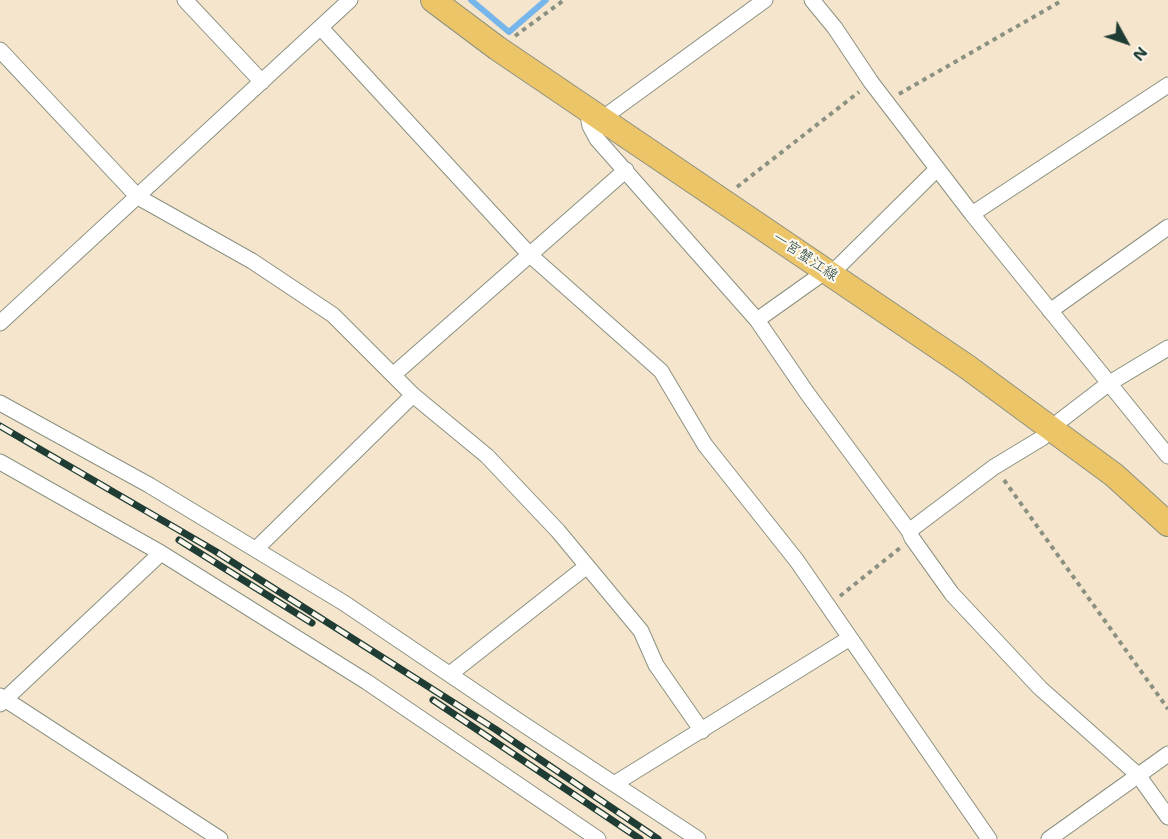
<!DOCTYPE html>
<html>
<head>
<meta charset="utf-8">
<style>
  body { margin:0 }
  #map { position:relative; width:1168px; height:839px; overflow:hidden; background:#f6e5cd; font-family:"Shantell Sans",sans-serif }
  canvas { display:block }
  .north { position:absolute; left:1096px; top:12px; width:60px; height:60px; -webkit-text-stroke:4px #fbf7ec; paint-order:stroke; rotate:130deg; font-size:16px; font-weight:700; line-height:24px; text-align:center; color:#1f3d34 }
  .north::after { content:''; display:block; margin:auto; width:21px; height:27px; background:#1f3d34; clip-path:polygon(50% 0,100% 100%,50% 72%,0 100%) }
</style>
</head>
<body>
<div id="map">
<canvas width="1168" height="839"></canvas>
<div class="north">N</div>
</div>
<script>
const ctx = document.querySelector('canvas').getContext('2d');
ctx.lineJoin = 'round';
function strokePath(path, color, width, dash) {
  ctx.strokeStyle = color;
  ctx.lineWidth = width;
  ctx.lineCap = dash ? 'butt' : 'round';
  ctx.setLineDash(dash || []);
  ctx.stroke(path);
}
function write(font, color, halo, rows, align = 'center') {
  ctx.font = font + ' "Shantell Sans","Klee One",sans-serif';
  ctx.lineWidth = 4.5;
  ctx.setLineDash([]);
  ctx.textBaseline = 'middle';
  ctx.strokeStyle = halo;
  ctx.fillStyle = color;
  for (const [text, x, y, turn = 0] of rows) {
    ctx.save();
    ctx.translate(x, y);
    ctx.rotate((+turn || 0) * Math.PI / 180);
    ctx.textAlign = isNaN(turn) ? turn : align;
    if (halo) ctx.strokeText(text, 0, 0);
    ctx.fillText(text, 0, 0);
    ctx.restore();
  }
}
strokePath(new Path2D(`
  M 471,0 L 509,32 L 546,0`), '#77b6eb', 6);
const street = new Path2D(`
  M 185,0 L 262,82
  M 812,0 L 835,28 L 871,82 L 972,214 L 1168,456
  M 321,28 L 530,255 L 661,371 L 705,445 L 797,561 L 989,839
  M 0,50 L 138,197 L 252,261 L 333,315 L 413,395 L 487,456 L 558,531 L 641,631 L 656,665 L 702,731
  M 587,110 L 590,126 L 597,139 L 757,320 L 807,393 L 909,531 L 912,538 L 952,594 L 1040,688 L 1138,775 L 1168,817
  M 606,122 L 611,112 L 765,0
  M 972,214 L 1168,85
  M 1050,311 L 1168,227
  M 757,320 L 826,271 L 838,267 L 937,169
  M 0,323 L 350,0
  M 393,375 L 626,170
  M 0,403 L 149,485 L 344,603 L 520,722 L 698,839
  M 0,462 L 161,553 L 367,682 L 598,839
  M 909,531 L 994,467 L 1042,438 L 1061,420 L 1108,384 L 1168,348
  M 256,549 L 413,395
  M 450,674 L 587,566
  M 0,696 L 220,839
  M 0,704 L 161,553
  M 614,784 L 850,638
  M 1049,839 L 1168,754`);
const primary = new Path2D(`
  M 433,0 L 497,48 L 966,366 L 1114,475 L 1168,524`);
strokePath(street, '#8a9180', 17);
strokePath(primary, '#8a9180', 26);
strokePath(new Path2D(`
  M 515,36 L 564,0
  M 899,94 L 1063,0
  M 737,187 L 859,92
  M 1004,480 L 1168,709
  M 840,596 L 900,548`), '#8a9180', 4, [4.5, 4.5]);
strokePath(street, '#fff', 15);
strokePath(primary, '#edc569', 24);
const rail = new Path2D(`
  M 0,426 L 215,551 L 495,729 L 658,839
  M 179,540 L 312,623
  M 433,700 L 640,839`);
strokePath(rail, '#1f3d34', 7);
strokePath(rail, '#fbf7ec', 4.5, [14]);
write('15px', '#1f3d34', '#fbf7ec', [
  ["一宮蟹江線",805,257,34]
]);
</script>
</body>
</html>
